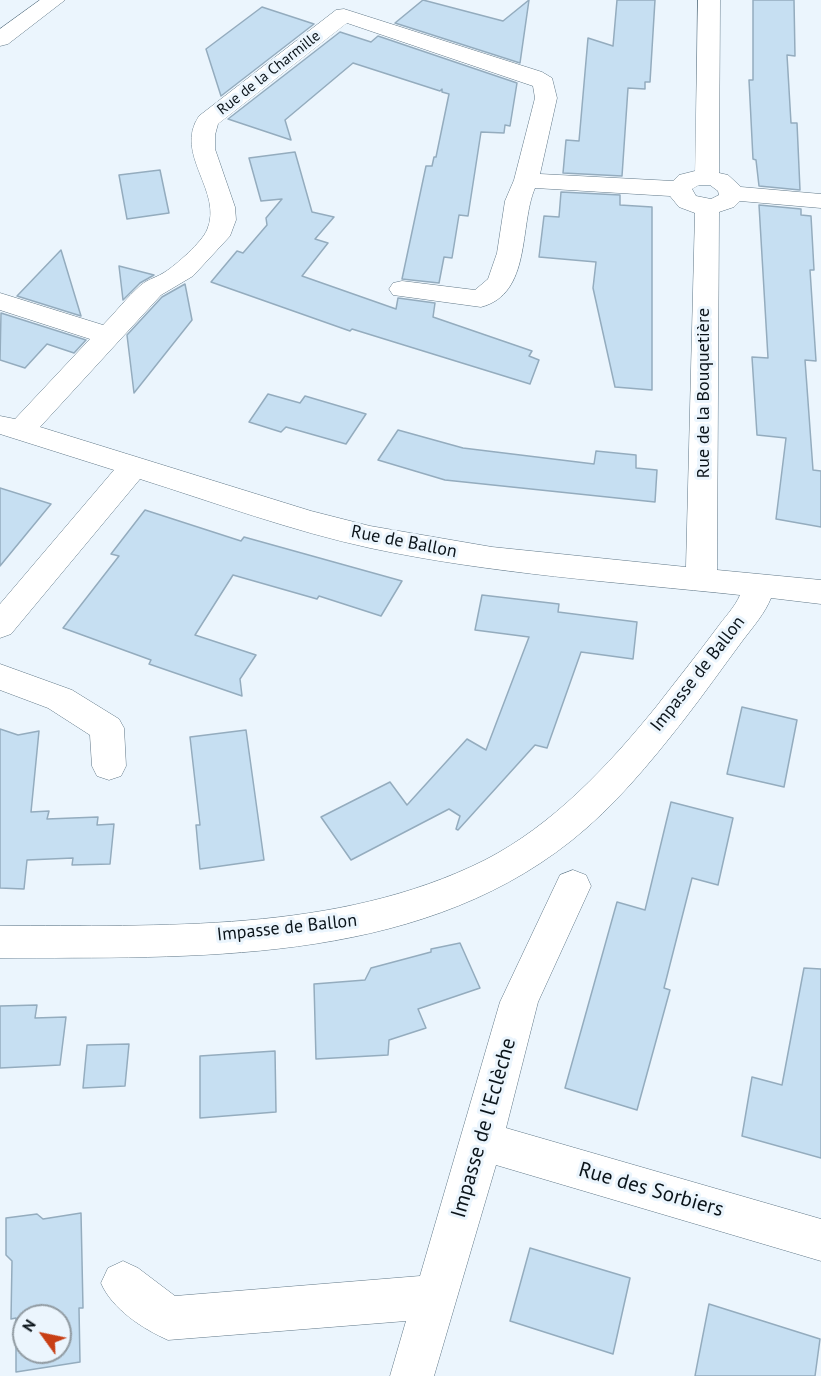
<!DOCTYPE html>
<html>
<head>
<meta charset="utf-8">
<style>
  body { margin:0 }
  #map { position:relative; width:821px; height:1376px; overflow:hidden; background:#ebf5fd; font-family:"PT Sans",sans-serif }
  canvas { display:block }
  .north { position:absolute; left:12px; top:1304px; width:60px; height:60px; box-sizing:border-box; background:#ebf5fd; border:2px solid #919ba2; border-radius:50%; rotate:303deg; font-size:16px; font-weight:700; line-height:24px; text-align:center; color:#0b141a }
  .north::after { content:''; display:block; margin:auto; width:21px; height:27px; background:#c83f15; clip-path:polygon(50% 0,100% 100%,50% 72%,0 100%) }
</style>
</head>
<body>
<div id="map">
<canvas width="821" height="1376"></canvas>
<div class="north">N</div>
</div>
<script>
const ctx = document.querySelector('canvas').getContext('2d');
ctx.lineJoin = 'round';
function fillPath(path, color) {
  ctx.fillStyle = color;
  ctx.fill(path, 'evenodd');
}
function strokePath(path, color, width, dash) {
  ctx.strokeStyle = color;
  ctx.lineWidth = width;
  ctx.lineCap = dash ? 'butt' : 'round';
  ctx.setLineDash(dash || []);
  ctx.stroke(path);
}
function write(font, color, halo, rows, align = 'center') {
  ctx.font = font + ' "PT Sans",sans-serif';
  ctx.lineWidth = 6;
  ctx.setLineDash([]);
  ctx.textBaseline = 'middle';
  ctx.strokeStyle = halo;
  ctx.fillStyle = color;
  for (const [text, x, y, turn = 0] of rows) {
    ctx.save();
    ctx.translate(x, y);
    ctx.rotate((+turn || 0) * Math.PI / 180);
    ctx.textAlign = isNaN(turn) ? turn : align;
    if (halo) ctx.strokeText(text, 0, 0);
    ctx.fillText(text, 0, 0);
    ctx.restore();
  }
}
const building = new Path2D(`
  M 423,0 L 503,21 L 529,0 L 520,63 L 395,23 Z
  M 617,0 L 655,0 L 650,82 L 645,82 L 645,89 L 628,88 L 622,176 L 563,173 L 566,140 L 579,141 L 588,38 L 613,46 Z
  M 753,0 L 794,0 L 795,56 L 787,55 L 791,123 L 797,123 L 800,190 L 759,186 L 756,160 L 753,159 L 749,80 L 753,80 Z
  M 262,7 L 314,24 L 221,96 L 206,49 Z
  M 340,32 L 371,42 L 378,36 L 517,83 L 510,126 L 505,125 L 504,133 L 481,132 L 468,216 L 459,215 L 452,258 L 444,257 L 439,283 L 402,279 L 426,166 L 432,166 L 434,157 L 436,157 L 449,94 L 442,92 L 442,89 L 440,91 L 353,63 L 285,120 L 291,140 L 228,119 Z
  M 295,152 L 312,212 L 334,217 L 315,239 L 328,243 L 302,276 L 396,309 L 398,298 L 435,303 L 433,317 L 532,351 L 529,356 L 539,360 L 530,384 L 352,329 L 350,331 L 211,282 L 237,251 L 243,253 L 267,225 L 266,218 L 282,199 L 261,201 L 249,158 Z
  M 160,170 L 169,213 L 127,219 L 119,175 Z
  M 561,192 L 620,195 L 620,205 L 652,207 L 652,390 L 615,387 L 593,288 L 596,262 L 539,257 L 544,216 L 559,217 Z
  M 759,205 L 801,209 L 801,215 L 811,216 L 814,270 L 810,270 L 816,361 L 805,360 L 813,470 L 821,471 L 821,527 L 776,519 L 786,438 L 757,435 L 752,357 L 768,358 Z
  M 61,250 L 81,316 L 17,296 Z
  M 119,266 L 154,275 L 140,283 L 123,300 Z
  M 185,284 L 192,320 L 134,393 L 127,335 L 162,297 Z
  M 1,313 L 86,340 L 74,353 L 47,344 L 25,368 L 0,360 Z
  M 268,394 L 300,403 L 305,396 L 366,414 L 346,444 L 286,427 L 281,432 L 249,422 Z
  M 398,430 L 463,448 L 594,464 L 596,451 L 636,455 L 636,468 L 657,470 L 655,502 L 445,480 L 378,460 Z
  M 0,488 L 51,504 L 0,566 Z
  M 145,510 L 241,541 L 244,537 L 402,581 L 381,616 L 319,596 L 317,599 L 233,575 L 195,635 L 256,655 L 240,679 L 242,696 L 149,664 L 151,660 L 63,628 L 119,556 L 111,554 Z
  M 482,595 L 559,604 L 558,612 L 637,622 L 633,659 L 581,652 L 547,748 L 535,745 L 458,830 L 456,829 L 460,816 L 449,809 L 351,860 L 321,817 L 390,782 L 407,805 L 467,739 L 486,750 L 529,637 L 475,630 Z
  M 742,707 L 797,720 L 784,787 L 727,774 Z
  M 0,729 L 18,735 L 39,731 L 31,812 L 49,811 L 47,819 L 98,817 L 97,825 L 114,824 L 110,864 L 72,865 L 73,858 L 27,860 L 24,889 L 0,888 Z
  M 246,730 L 264,860 L 200,869 L 196,825 L 200,825 L 190,737 Z
  M 671,802 L 733,818 L 718,885 L 692,878 L 664,988 L 670,990 L 637,1110 L 565,1088 L 617,902 L 645,910 Z
  M 460,943 L 480,988 L 418,1009 L 426,1028 L 389,1040 L 388,1055 L 316,1059 L 314,984 L 365,980 L 371,968 L 431,952 L 431,949 Z
  M 804,968 L 821,969 L 821,1158 L 742,1136 L 752,1077 L 782,1085 Z
  M 37,1005 L 35,1018 L 66,1017 L 60,1065 L 0,1068 L 0,1006 Z
  M 129,1044 L 125,1086 L 83,1088 L 87,1045 Z
  M 275,1051 L 276,1112 L 200,1118 L 200,1056 Z
  M 81,1213 L 83,1308 L 79,1308 L 80,1362 L 16,1372 L 16,1318 L 11,1319 L 12,1261 L 6,1255 L 6,1218 L 37,1214 L 43,1219 ZM 24,1316 L 60,1316 L 60,1352 L 24,1352 Z
  M 530,1248 L 630,1278 L 613,1354 L 510,1321 Z
  M 709,1304 L 820,1339 L 815,1376 L 695,1376 Z`);
fillPath(building, '#c6dff2');
strokePath(building, '#94acbe', 1.5);
const minor = new Path2D(`
  M 40,0 L 65,0 L 8,44 L 0,46 L 0,29 Z
  M 698,0 L 720,0 L 719,173 L 728,175 L 741,187 L 821,194 L 821,208 L 740,201 L 734,207 L 719,212 L 717,570 L 821,580 L 821,604 L 771,598 C 765,613 753,627 743,640 C 723,667 704,694 683,721 C 650,763 614,807 571,841 C 412,967 191,957 0,958 L 0,926 C 160,925 337,934 485,860 C 553,825 608,766 656,707 C 676,681 697,655 717,628 C 724,618 735,607 740,595 C 617,582 492,574 370,548 C 292,531 216,503 140,479 L 11,634 L 0,638 L 0,604 L 114,470 L 0,434 L 0,416 L 15,419 L 90,339 L 0,310 L 0,293 L 103,325 C 116,312 127,297 141,285 C 148,279 158,277 165,272 C 176,265 202,242 207,230 C 224,192 173,154 199,116 L 336,10 L 344,9 L 542,72 L 552,78 L 557,98 L 540,174 L 673,181 L 679,175 L 695,171 ZM 347,23 L 533,86 L 535,98 L 514,180 L 505,201 L 497,253 L 488,279 L 475,290 L 402,281 L 393,283 L 389,289 L 393,295 L 481,307 C 532,294 519,225 535,188 L 670,196 L 679,207 L 695,213 L 686,567 L 492,547 L 370,526 L 311,511 L 40,427 L 161,295 L 193,276 L 230,236 L 236,220 L 235,207 L 215,149 L 215,135 L 218,124 ZM 699,185 L 710,185 L 718,191 L 719,195 L 711,199 L 696,196 L 692,189 Z
  M 0,664 L 72,690 L 119,719 L 124,728 L 126,766 L 121,776 L 109,780 L 97,776 L 92,766 L 90,735 L 48,708 L 0,690 Z
  M 573,870 L 586,875 L 591,886 L 538,1002 L 506,1128 L 821,1219 L 821,1261 L 496,1165 L 434,1376 L 390,1376 L 406,1321 L 168,1340 C 143,1329 112,1309 101,1283 L 108,1268 L 123,1261 L 138,1268 L 175,1296 L 420,1276 L 500,1002 L 560,875 Z`);
strokePath(minor, '#617888', 1);
fillPath(minor, '#fff');
write('15px', '#0b141a', '#ebf5fd', [
  ["Rue de la Charmille",269,73,-38]
]);
write('18px', '#0b141a', '#ebf5fd', [
  ["Rue de la Bouquetière",704,393,-90],
  ["Rue de Ballon",404,542,11],
  ["Impasse de Ballon",698,674,-52],
  ["Impasse de Ballon",287,928,-6]
]);
write('21px', '#0b141a', '#ebf5fd', [
  ["Impasse de l'Eclèche",484,1128,-74],
  ["Rue des Sorbiers",651,1190,16]
]);
</script>
</body>
</html>
